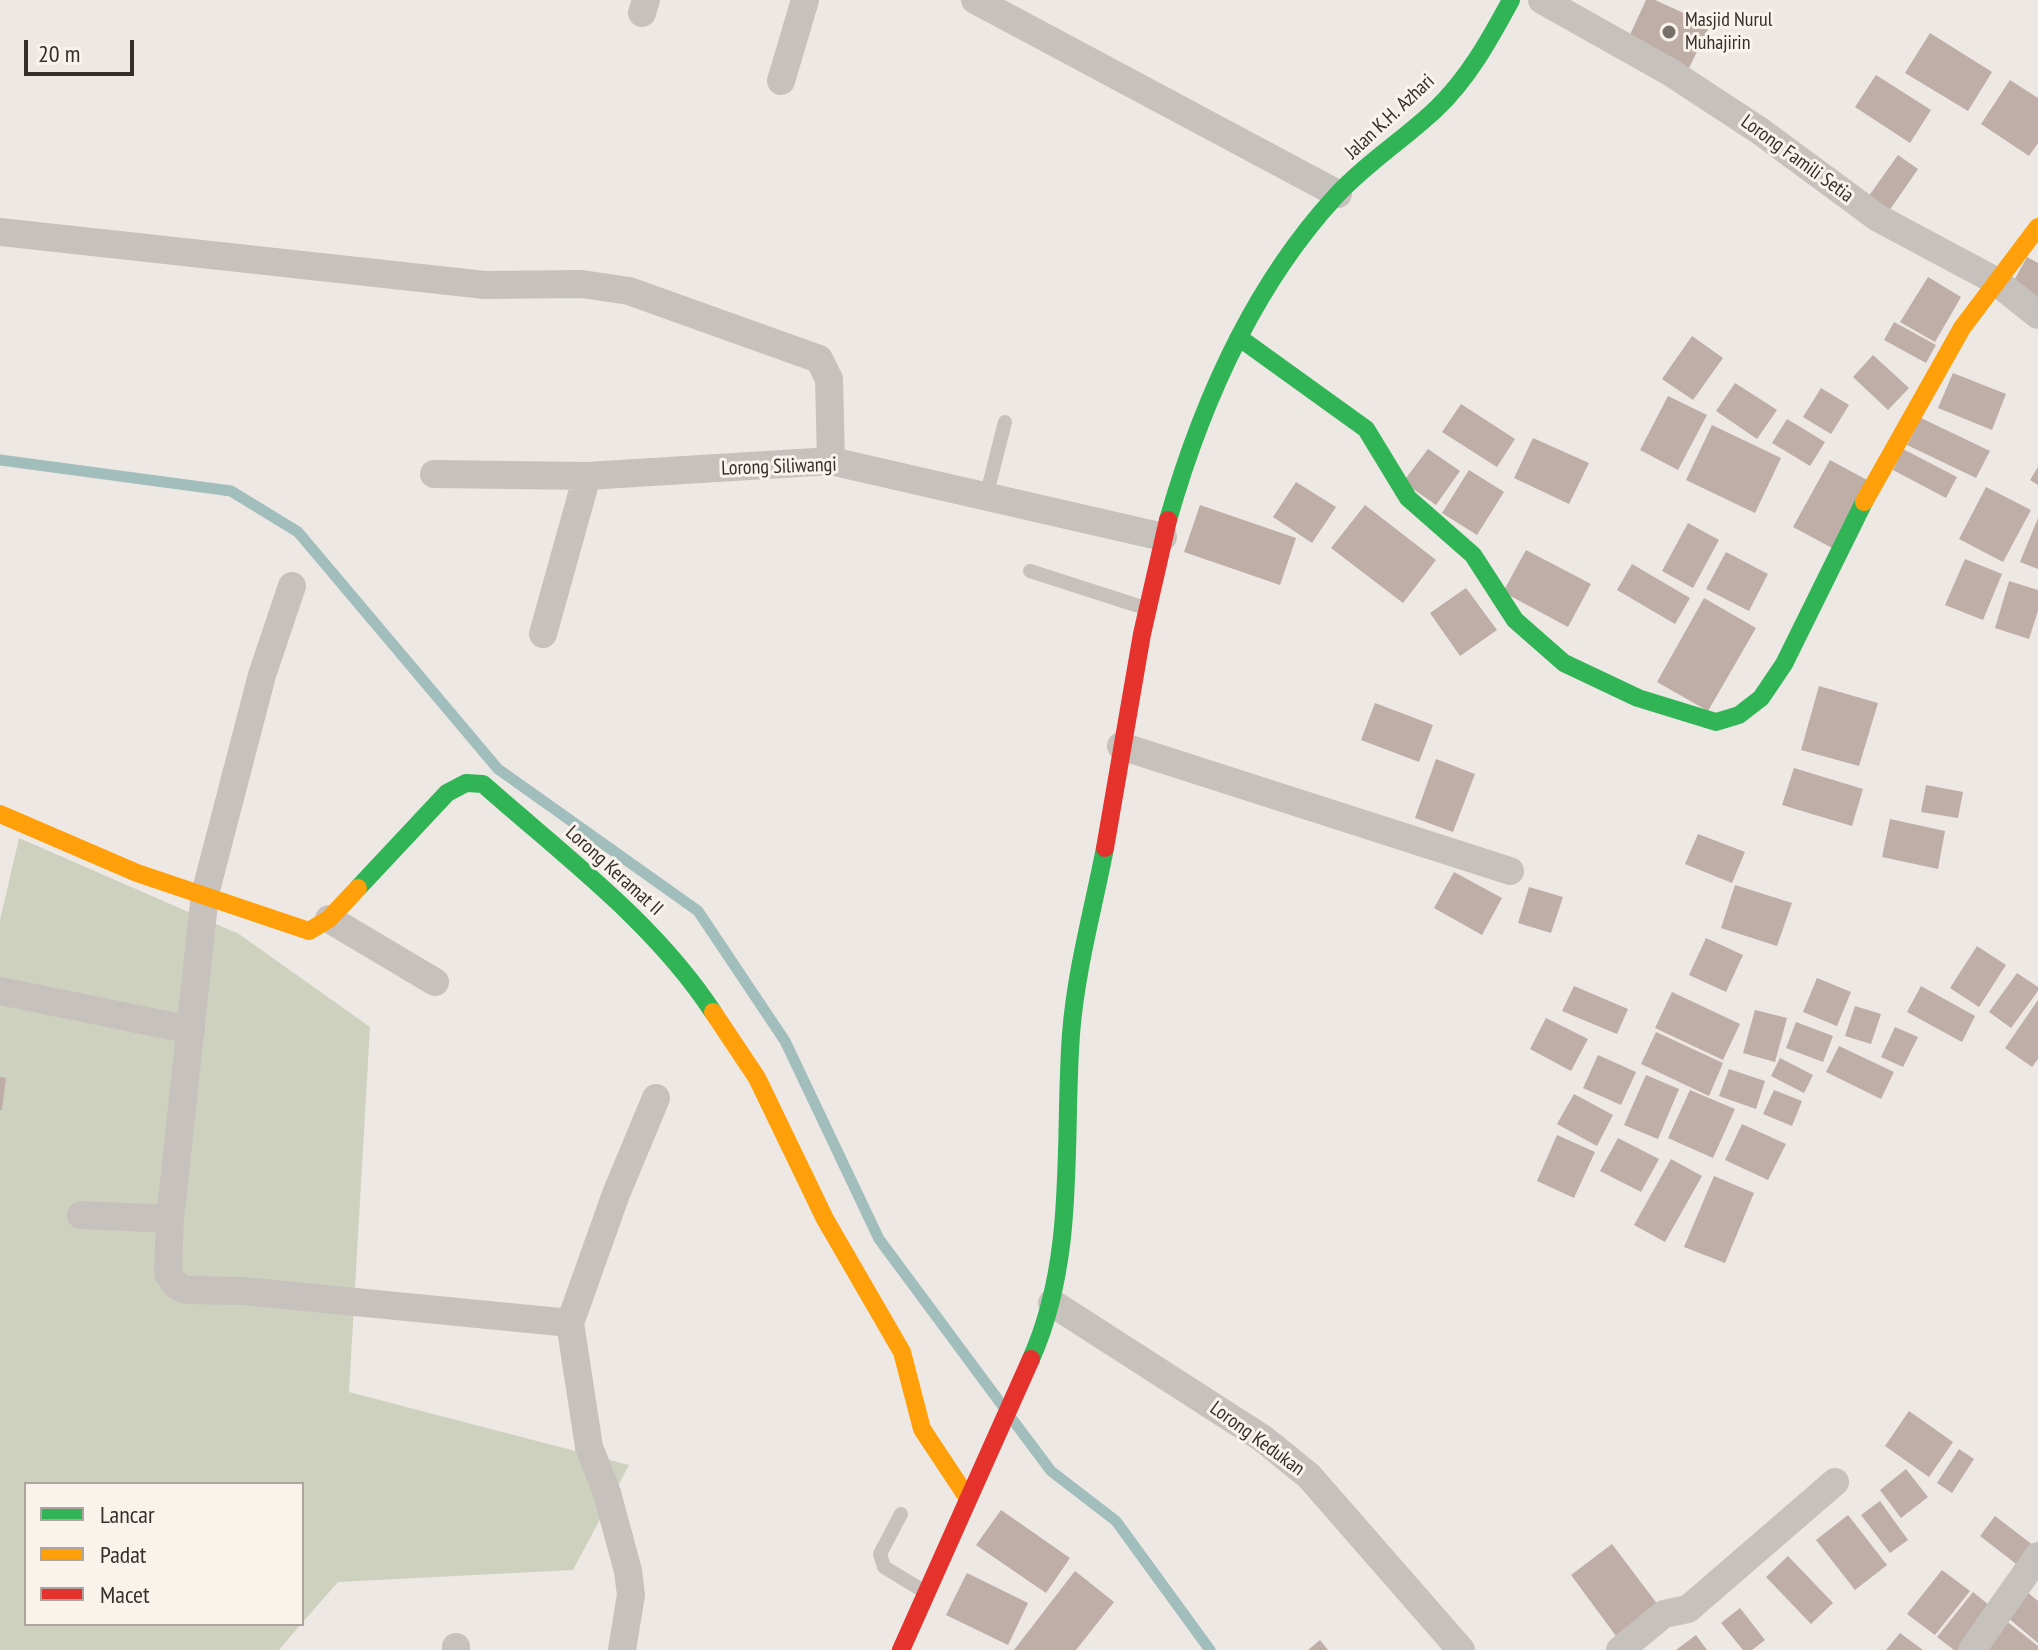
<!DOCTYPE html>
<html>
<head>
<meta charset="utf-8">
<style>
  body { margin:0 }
  #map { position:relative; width:2038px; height:1650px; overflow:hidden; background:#ede8e4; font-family:"PT Sans Narrow",sans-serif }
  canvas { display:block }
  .legend { position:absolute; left:24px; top:1482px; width:280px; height:144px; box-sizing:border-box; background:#f9f3ec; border:2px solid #aba49f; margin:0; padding:10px 14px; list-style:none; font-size:24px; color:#372e2b }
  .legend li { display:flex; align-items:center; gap:16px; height:40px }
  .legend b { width:40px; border:2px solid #aba49f }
  .scale { position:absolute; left:24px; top:40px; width:110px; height:36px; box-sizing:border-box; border:4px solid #372e2b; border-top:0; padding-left:10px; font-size:24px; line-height:28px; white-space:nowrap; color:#372e2b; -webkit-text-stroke:6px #f9f3ec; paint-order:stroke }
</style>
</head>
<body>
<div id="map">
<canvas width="2038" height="1650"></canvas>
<ul class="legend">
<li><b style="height:10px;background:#30b455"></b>Lancar</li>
<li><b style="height:10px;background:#ff9f0a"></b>Padat</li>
<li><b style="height:10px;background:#e5322d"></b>Macet</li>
</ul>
<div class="scale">20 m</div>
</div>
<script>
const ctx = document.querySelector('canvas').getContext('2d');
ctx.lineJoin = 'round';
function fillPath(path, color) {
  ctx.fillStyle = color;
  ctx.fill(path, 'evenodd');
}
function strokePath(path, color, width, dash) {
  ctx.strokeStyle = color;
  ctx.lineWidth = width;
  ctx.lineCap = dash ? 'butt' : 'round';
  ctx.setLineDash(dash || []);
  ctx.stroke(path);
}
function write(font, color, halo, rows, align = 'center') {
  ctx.font = font + ' "PT Sans Narrow",sans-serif';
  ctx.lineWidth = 6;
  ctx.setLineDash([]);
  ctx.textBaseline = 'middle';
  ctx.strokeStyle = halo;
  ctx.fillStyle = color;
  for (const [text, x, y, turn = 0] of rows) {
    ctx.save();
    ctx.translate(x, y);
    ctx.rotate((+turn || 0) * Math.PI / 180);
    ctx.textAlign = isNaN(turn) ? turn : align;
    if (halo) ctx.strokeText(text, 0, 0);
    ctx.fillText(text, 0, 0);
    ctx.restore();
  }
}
fillPath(new Path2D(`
  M 19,838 L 239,934 L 370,1027 L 349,1392 L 629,1465 L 573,1570 L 338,1582 L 302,1623 L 302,1484 L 26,1484 L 26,1624 L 301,1624 L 279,1650 L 0,1650 L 0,920 Z`), '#cfd1bf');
strokePath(new Path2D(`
  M 0,460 L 231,491 L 298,532 L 498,769 L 698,911 L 785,1041 L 879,1239 L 1002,1405
  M 1012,1419 L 1051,1471 L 1116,1521 L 1210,1650`), '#a2bebc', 11);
fillPath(new Path2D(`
  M 1646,0 L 1655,0 L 1710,25 L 1689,68 L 1628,39 Z
  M 1930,33 L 1992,72 L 1968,111 L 1905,73 Z
  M 1876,75 L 1931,110 L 1910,143 L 1855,107 Z
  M 2010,80 L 2038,98 L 2038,143 L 2029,156 L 1981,124 Z
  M 1898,155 L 1918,169 L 1887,214 L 1866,200 Z
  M 2027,257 L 2038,263 L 2038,299 L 2012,284 Z
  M 1928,277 L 1961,297 L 1935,342 L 1900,322 Z
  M 1894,322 L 1936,345 L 1926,363 L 1884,340 Z
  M 1692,336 L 1723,358 L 1693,400 L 1662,379 Z
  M 1873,355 L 1909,388 L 1888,410 L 1853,377 Z
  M 1953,373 L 2006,394 L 1992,430 L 1938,408 Z
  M 1735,383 L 1777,410 L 1757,439 L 1716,411 Z
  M 1821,388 L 1849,405 L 1831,434 L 1803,417 Z
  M 1668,396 L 1707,415 L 1678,470 L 1640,450 Z
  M 1461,404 L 1515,439 L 1497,467 L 1442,432 Z
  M 1921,418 L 1990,451 L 1976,478 L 1907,445 Z
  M 1787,419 L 1825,442 L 1810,466 L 1772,443 Z
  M 1712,425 L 1781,458 L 1755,513 L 1686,480 Z
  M 1533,438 L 1589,463 L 1569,504 L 1514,478 Z
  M 1428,449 L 1460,471 L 1436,505 L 1403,482 Z
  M 1903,449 L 1957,477 L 1946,498 L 1893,470 Z
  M 1830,460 L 1869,481 L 1832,548 L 1793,527 Z
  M 2038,467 L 2038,485 L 2030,480 Z
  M 1469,470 L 1504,492 L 1477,535 L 1442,513 Z
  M 1296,482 L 1336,507 L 1312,543 L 1273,517 Z
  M 1986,487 L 2031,510 L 2003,562 L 1959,539 Z
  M 1200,505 L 1296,538 L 1280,585 L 1184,552 Z
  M 1365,505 L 1436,560 L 1403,603 L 1331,548 Z
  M 2038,518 L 2038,569 L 2020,562 Z
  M 1688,523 L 1719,540 L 1693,588 L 1662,571 Z
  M 1526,550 L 1591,584 L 1568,627 L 1503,592 Z
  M 1726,552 L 1768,574 L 1749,611 L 1706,589 Z
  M 1965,559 L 2002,574 L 1983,620 L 1945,605 Z
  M 1632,564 L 1690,598 L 1675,624 L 1617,590 Z
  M 2009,581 L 2038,590 L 2038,611 L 2029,639 L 1995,628 Z
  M 1466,588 L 1497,630 L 1460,656 L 1430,613 Z
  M 1704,598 L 1756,628 L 1708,711 L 1657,682 Z
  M 1819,686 L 1878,703 L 1859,766 L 1801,750 Z
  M 1375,703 L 1433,725 L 1419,762 L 1361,740 Z
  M 1436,759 L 1475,774 L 1453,832 L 1415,818 Z
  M 1794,768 L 1863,789 L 1852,826 L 1782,805 Z
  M 1926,785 L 1963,792 L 1958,818 L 1921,812 Z
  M 1890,819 L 1945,831 L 1938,869 L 1882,857 Z
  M 1698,834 L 1745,852 L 1732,883 L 1685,864 Z
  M 1454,872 L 1502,898 L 1482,935 L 1434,908 Z
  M 1735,885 L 1792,903 L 1777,946 L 1721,928 Z
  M 1529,887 L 1563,897 L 1551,933 L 1518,923 Z
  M 1706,938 L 1743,955 L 1726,992 L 1689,975 Z
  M 1977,946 L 2006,965 L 1979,1007 L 1950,988 Z
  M 2017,973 L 2038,987 L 2038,991 L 2011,1028 L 1989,1012 Z
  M 1817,978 L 1851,992 L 1837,1026 L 1803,1012 Z
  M 1574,986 L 1628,1009 L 1617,1034 L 1562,1011 Z
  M 1921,986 L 1975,1016 L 1962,1042 L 1907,1012 Z
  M 1672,992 L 1740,1024 L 1723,1060 L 1655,1028 Z
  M 2038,1000 L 2038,1059 L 2032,1067 L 2005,1048 Z
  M 1855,1006 L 1881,1014 L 1871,1044 L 1845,1036 Z
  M 1755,1010 L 1787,1018 L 1775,1062 L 1743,1053 Z
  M 1546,1018 L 1588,1039 L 1571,1071 L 1530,1049 Z
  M 1796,1022 L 1833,1036 L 1823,1062 L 1786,1048 Z
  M 1895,1027 L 1918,1037 L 1903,1067 L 1881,1057 Z
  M 1656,1032 L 1723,1063 L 1709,1096 L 1641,1064 Z
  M 1839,1046 L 1894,1072 L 1881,1099 L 1826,1072 Z
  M 1598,1055 L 1636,1072 L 1621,1105 L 1583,1088 Z
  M 1780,1058 L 1813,1075 L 1804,1093 L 1771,1076 Z
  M 1729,1069 L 1765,1081 L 1756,1109 L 1719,1096 Z
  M 1646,1075 L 1679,1089 L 1658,1139 L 1624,1125 Z
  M 0,1077 L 6,1078 L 2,1110 L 0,1110 Z
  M 1690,1090 L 1735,1109 L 1713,1158 L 1668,1138 Z
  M 1774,1090 L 1802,1101 L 1792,1126 L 1763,1114 Z
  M 1574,1094 L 1613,1115 L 1597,1146 L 1557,1124 Z
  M 1742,1124 L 1786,1144 L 1768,1180 L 1725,1160 Z
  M 1557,1135 L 1595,1152 L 1574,1198 L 1537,1181 Z
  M 1618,1138 L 1659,1159 L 1641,1192 L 1600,1171 Z
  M 1671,1159 L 1702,1176 L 1665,1242 L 1634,1225 Z
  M 1714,1176 L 1754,1193 L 1725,1263 L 1684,1247 Z
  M 1909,1411 L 1953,1442 L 1929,1477 L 1885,1446 Z
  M 1959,1449 L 1974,1459 L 1952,1493 L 1937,1483 Z
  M 1906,1469 L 1928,1497 L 1901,1518 L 1880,1490 Z
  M 1880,1501 L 1908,1540 L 1890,1553 L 1861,1515 Z
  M 1001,1510 L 1070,1558 L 1046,1593 L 976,1545 Z
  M 1848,1515 L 1887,1565 L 1855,1590 L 1816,1540 Z
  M 1995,1516 L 2038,1549 L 2024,1570 L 1980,1536 Z
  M 1612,1544 L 1658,1605 L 1616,1636 L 1571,1575 Z
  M 1788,1556 L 1833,1603 L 1811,1624 L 1766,1577 Z
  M 1942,1570 L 1970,1591 L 1935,1635 L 1907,1614 Z
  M 1075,1571 L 1114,1602 L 1076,1650 L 1014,1650 Z
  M 967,1573 L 1028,1603 L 1008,1645 L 946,1615 Z
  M 1973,1592 L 1999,1613 L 1970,1650 L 1954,1650 L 1937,1637 Z
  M 2027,1592 L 2038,1601 L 2038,1643 L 2007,1617 Z
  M 1740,1608 L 1765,1640 L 1752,1650 L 1743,1650 L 1721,1623 Z
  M 2000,1616 L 2038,1646 L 2038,1650 L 1973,1650 Z
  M 1900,1633 L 1923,1650 L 1886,1650 Z
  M 1696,1635 L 1707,1650 L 1676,1650 Z
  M 1320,1640 L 1328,1650 L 1308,1650 Z`), '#bfada7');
strokePath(new Path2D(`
  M 986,497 L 1005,422
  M 1030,571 L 1145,608
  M 901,1514 L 880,1554 L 884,1567 L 925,1592`), '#c6c1bd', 14);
strokePath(new Path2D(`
  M 975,0 L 1338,194
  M 1542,0 L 1670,72 L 1760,131 L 1878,218 L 1994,280 L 2038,315
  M 642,13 L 646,0
  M 781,81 L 805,0
  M 0,232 L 485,285 L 582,284 L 629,291 L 819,359 L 829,379 L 831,461
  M 434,474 L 587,476 L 831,461 L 1163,537
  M 292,586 L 262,675 L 205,894 L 170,1219 L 168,1274 L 178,1287 L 187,1290 L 243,1291 L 570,1323
  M 543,634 L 587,476
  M 1121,746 L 1510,871
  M 329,919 L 435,982
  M 0,991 L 191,1030
  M 81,1215 L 170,1219
  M 1052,1303 L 1262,1438 L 1309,1476 L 1461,1650
  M 456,1650 L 456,1647
  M 622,1650 L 631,1595 L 628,1571 L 607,1493 L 589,1447 L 570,1323 L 616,1194 L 656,1098
  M 1620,1650 L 1664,1614 L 1688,1609 L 1835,1482
  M 1972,1650 L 2038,1556`), '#c6c1bd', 28);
strokePath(new Path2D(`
  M 1241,339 L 1366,429 L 1408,498 L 1473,555 L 1515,620 L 1564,663 L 1638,698 L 1716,722 L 1739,715 L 1761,698 L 1784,664 L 1864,502
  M 1168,520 C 1201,405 1252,288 1334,198 C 1364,165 1403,140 1435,110 C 1468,79 1490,39 1511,0
  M 358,888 L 447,793 L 466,783 L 483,784 C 563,855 654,922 713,1012
  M 1031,1359 C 1077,1256 1063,1142 1071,1034 C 1076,970 1093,910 1105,848`), '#30b455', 18);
strokePath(new Path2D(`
  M 1864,502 L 1962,328 L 2038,227
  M 0,814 L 137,873 L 309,931 L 329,919 L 358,888
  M 713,1012 L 757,1078 L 825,1219 L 902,1352 L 922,1429 L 967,1497`), '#ff9f0a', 18);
strokePath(new Path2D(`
  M 1105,848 L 1142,634 L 1168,520
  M 901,1650 L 1031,1359`), '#e5322d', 18);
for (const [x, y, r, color] of [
  [1669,32,8,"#776f6c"]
]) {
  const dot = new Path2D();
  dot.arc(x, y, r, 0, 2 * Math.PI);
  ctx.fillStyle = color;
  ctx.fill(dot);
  strokePath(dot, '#f9f3ec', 3);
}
write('20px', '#372e2b', '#f9f3ec', [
  ["Masjid Nurul",1685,20],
  ["Muhajirin",1685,43]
], 'left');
write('20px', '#372e2b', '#f9f3ec', [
  ["Jalan K.H. Azhari",1390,117,-43],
  ["Lorong Famili Setia",1797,159,36],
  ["Lorong Siliwangi",779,467,-2],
  ["Lorong Keramat II",614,871,42],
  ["Lorong Kedukan",1257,1439,36]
]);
</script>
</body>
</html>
